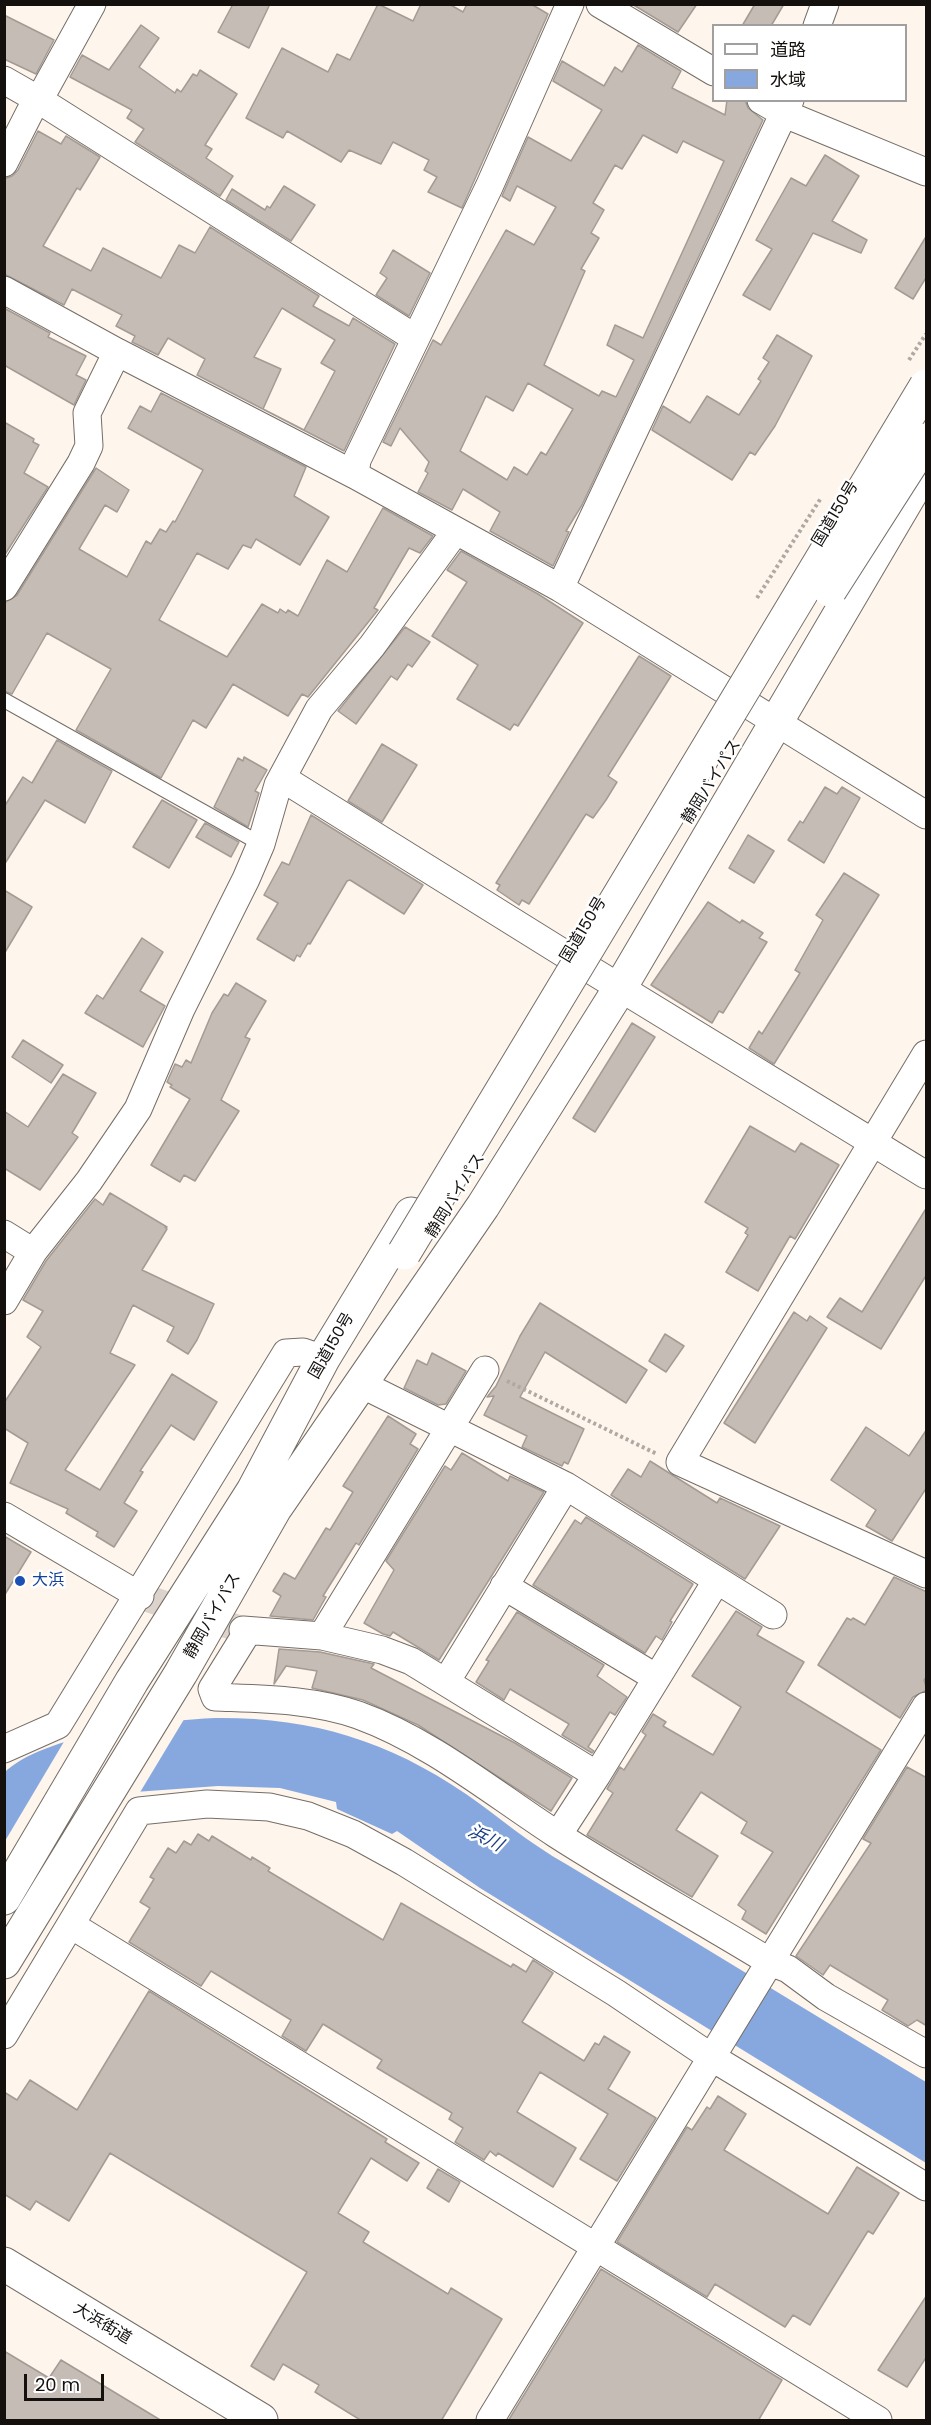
<!DOCTYPE html>
<html>
<head>
<meta charset="utf-8">
<style>
  body { margin:0 }
  #map { position:relative; width:931px; height:2425px; overflow:hidden; background:#fef5ed; font-family:Poppins,"Noto Sans JP",sans-serif }
  canvas { display:block }
  .frame { position:absolute; inset:0; border:6px solid #13100e; pointer-events:none }
  .legend { position:absolute; left:712px; top:24px; width:195px; height:78px; box-sizing:border-box; background:#fff; border:2px solid #a19f9f; margin:0; padding:8px 10px; list-style:none; font-size:18px; color:#13100e }
  .legend li { display:flex; align-items:center; gap:12px; height:30px }
  .legend b { width:30px; border:2px solid #a19f9f }
  .scale { position:absolute; left:24px; top:2374px; width:80px; height:27px; box-sizing:border-box; border:3px solid #13100e; border-top:0; padding-left:8px; font-size:18px; line-height:21px; white-space:nowrap; color:#13100e; -webkit-text-stroke:4px #fff; paint-order:stroke }
</style>
</head>
<body>
<div id="map">
<canvas width="931" height="2425"></canvas>
<div class="frame"></div>
<ul class="legend">
<li><b style="height:8px;background:#fff"></b>道路</li>
<li><b style="height:16px;background:#87a8df"></b>水域</li>
</ul>
<div class="scale">20 m</div>
</div>
<script>
const ctx = document.querySelector('canvas').getContext('2d');
ctx.lineJoin = 'round';
function fillPath(path, color) {
  ctx.fillStyle = color;
  ctx.fill(path, 'evenodd');
}
function strokePath(path, color, width, dash) {
  ctx.strokeStyle = color;
  ctx.lineWidth = width;
  ctx.lineCap = dash ? 'butt' : 'round';
  ctx.setLineDash(dash || []);
  ctx.stroke(path);
}
function write(font, color, halo, rows, align = 'center') {
  ctx.font = font + ' Poppins,"Noto Sans JP",sans-serif';
  ctx.lineWidth = 5;
  ctx.setLineDash([]);
  ctx.textBaseline = 'middle';
  ctx.strokeStyle = halo;
  ctx.fillStyle = color;
  for (const [text, x, y, turn = 0] of rows) {
    ctx.save();
    ctx.translate(x, y);
    ctx.rotate((+turn || 0) * Math.PI / 180);
    ctx.textAlign = isNaN(turn) ? turn : align;
    if (halo) ctx.strokeText(text, 0, 0);
    ctx.fillText(text, 0, 0);
    ctx.restore();
  }
}
fillPath(new Path2D(`
  M 215,1718 C 310,1717 387,1740 466,1794 C 499,1817 530,1844 566,1864 C 686,1936 806,2010 926,2082 L 926,2163 L 480,1888 L 397,1831 L 392,1834 L 337,1809 L 336,1802 L 280,1788 L 218,1786 L 135,1792 L 5,1853 L 4,1773 C 42,1735 162,1720 215,1718 Z`), '#87a8df');
fillPath(new Path2D(`
  M 186,1716 L 139,1794 L 4,1856 L 5,1841 L 65,1740 L 124,1725 Z`), '#fef5ed');
const building = new Path2D(`
  M 233,4 L 270,4 L 249,48 L 218,32 Z
  M 378,4 L 413,21 L 421,4 L 449,4 L 463,12 L 467,4 L 531,4 L 548,14 L 462,208 L 428,192 L 437,177 L 424,170 L 429,160 L 393,142 L 381,164 L 349,150 L 341,162 L 287,131 L 283,138 L 246,118 L 282,48 L 328,72 L 337,54 L 350,60 Z
  M 632,4 L 697,4 L 678,32 Z
  M 755,4 L 784,4 L 771,26 L 742,26 Z
  M 4,15 L 54,40 L 36,74 L 4,59 Z
  M 141,25 L 159,38 L 139,67 L 175,93 L 177,89 L 181,92 L 193,74 L 197,76 L 200,70 L 237,94 L 205,145 L 212,149 L 206,158 L 233,176 L 220,196 L 135,142 L 144,129 L 127,118 L 132,110 L 70,77 L 82,55 L 109,70 Z
  M 638,45 L 681,71 L 672,88 L 725,115 L 727,100 L 745,100 L 748,108 L 763,120 L 582,505 L 566,531 L 569,532 L 553,566 L 490,531 L 500,512 L 463,489 L 452,510 L 418,492 L 428,473 L 425,471 L 429,462 L 400,428 L 391,446 L 383,442 L 433,340 L 441,345 L 506,230 L 534,245 L 556,207 L 517,186 L 510,201 L 502,196 L 528,137 L 571,161 L 602,110 L 553,81 L 562,61 L 604,86 L 615,67 L 622,72 ZM 643,135 L 677,153 L 683,141 L 724,161 L 643,338 L 615,325 L 607,345 L 634,360 L 616,397 L 602,391 L 599,396 L 544,365 L 585,271 L 581,269 L 599,238 L 591,233 L 604,210 L 593,203 L 615,165 L 622,169 ZM 528,383 L 573,409 L 546,455 L 541,452 L 527,475 L 514,467 L 507,480 L 460,451 L 486,396 L 513,411 Z
  M 38,131 L 61,144 L 66,136 L 100,157 L 80,190 L 77,188 L 43,246 L 91,271 L 103,248 L 161,278 L 179,245 L 195,253 L 210,227 L 319,296 L 313,306 L 349,326 L 353,318 L 395,344 L 344,451 L 197,375 L 205,359 L 168,338 L 158,355 L 132,342 L 135,336 L 116,326 L 122,315 L 72,289 L 64,305 L 4,274 L 4,179 L 12,176 L 18,170 ZM 282,308 L 335,340 L 321,363 L 335,371 L 304,430 L 263,409 L 281,369 L 254,357 Z
  M 825,155 L 859,176 L 832,221 L 867,240 L 861,253 L 813,233 L 770,310 L 743,295 L 772,249 L 756,240 L 791,178 L 806,186 Z
  M 284,186 L 315,205 L 291,241 L 226,200 L 232,189 L 265,210 L 267,206 L 270,208 Z
  M 927,235 L 927,276 L 913,299 L 895,288 Z
  M 393,250 L 430,273 L 409,316 L 376,295 L 387,278 L 380,273 Z
  M 4,308 L 50,333 L 48,337 L 86,356 L 76,375 L 86,380 L 74,405 L 4,365 Z
  M 777,335 L 812,356 L 775,426 L 755,455 L 750,452 L 732,480 L 652,430 L 663,406 L 690,423 L 707,396 L 739,415 L 761,381 L 758,379 L 769,362 L 763,358 Z
  M 161,393 L 306,467 L 294,496 L 329,517 L 300,565 L 256,539 L 251,548 L 243,545 L 228,569 L 197,553 L 159,620 L 227,657 L 262,604 L 278,613 L 280,609 L 286,613 L 288,610 L 298,616 L 327,560 L 347,572 L 383,508 L 433,536 L 420,553 L 409,548 L 374,608 L 378,610 L 308,697 L 302,694 L 288,716 L 233,684 L 206,728 L 193,720 L 161,778 L 76,730 L 111,669 L 47,633 L 12,694 L 4,691 L 4,603 L 17,595 L 96,468 L 129,490 L 117,512 L 105,505 L 79,549 L 127,577 L 146,541 L 151,544 L 160,529 L 166,532 L 173,521 L 175,522 L 203,470 L 128,428 L 140,406 L 151,412 Z
  M 4,422 L 34,439 L 33,442 L 39,445 L 24,473 L 48,487 L 4,556 Z
  M 461,551 L 538,594 L 583,623 L 518,726 L 514,724 L 510,730 L 457,699 L 478,665 L 432,636 L 467,582 L 447,570 Z
  M 405,627 L 430,642 L 412,667 L 408,664 L 397,680 L 391,676 L 356,724 L 338,711 Z
  M 639,656 L 671,676 L 608,776 L 617,782 L 606,800 L 593,818 L 586,814 L 529,904 L 522,900 L 519,905 L 497,890 L 500,885 L 496,883 Z
  M 57,740 L 112,771 L 85,823 L 45,800 L 4,865 L 4,807 L 23,777 L 32,783 Z
  M 382,744 L 417,765 L 382,822 L 348,801 Z
  M 244,757 L 267,770 L 255,791 L 259,793 L 248,827 L 214,807 L 238,758 L 243,761 Z
  M 825,787 L 837,794 L 842,787 L 860,798 L 824,863 L 788,840 L 800,821 L 803,823 Z
  M 162,800 L 197,820 L 169,868 L 133,847 Z
  M 311,815 L 423,885 L 404,914 L 350,880 L 347,881 L 310,944 L 308,943 L 300,957 L 297,955 L 294,961 L 257,939 L 278,903 L 264,895 L 282,862 L 289,865 Z
  M 205,823 L 239,842 L 231,857 L 196,837 Z
  M 748,835 L 774,851 L 754,883 L 729,868 Z
  M 844,873 L 879,895 L 774,1064 L 749,1048 L 759,1031 L 762,1034 L 800,973 L 795,970 L 823,920 L 816,915 Z
  M 4,890 L 32,907 L 4,954 Z
  M 708,902 L 740,923 L 742,920 L 763,933 L 759,938 L 767,942 L 723,1013 L 719,1011 L 712,1023 L 651,985 Z
  M 142,938 L 163,952 L 140,991 L 165,1006 L 143,1047 L 85,1013 L 97,995 L 103,999 Z
  M 236,983 L 266,1001 L 245,1037 L 250,1039 L 221,1100 L 239,1111 L 195,1181 L 184,1175 L 180,1182 L 151,1165 L 190,1099 L 170,1087 L 172,1085 L 167,1082 L 175,1064 L 182,1067 L 186,1060 L 191,1063 L 212,1013 L 224,994 L 228,996 Z
  M 632,1023 L 655,1037 L 595,1132 L 573,1118 Z
  M 23,1040 L 63,1065 L 51,1083 L 12,1057 Z
  M 63,1074 L 96,1093 L 72,1133 L 78,1137 L 40,1190 L 4,1168 L 4,1111 L 28,1127 Z
  M 750,1126 L 795,1152 L 801,1143 L 839,1165 L 795,1239 L 790,1236 L 758,1291 L 726,1272 L 748,1235 L 745,1233 L 748,1228 L 705,1202 Z
  M 110,1193 L 167,1227 L 165,1227 L 167,1229 L 142,1270 L 214,1304 L 197,1340 L 188,1354 L 167,1341 L 174,1327 L 133,1305 L 110,1353 L 135,1365 L 65,1470 L 100,1490 L 172,1374 L 217,1402 L 194,1440 L 171,1425 L 140,1471 L 143,1472 L 124,1503 L 137,1511 L 114,1547 L 96,1536 L 98,1532 L 66,1513 L 68,1509 L 10,1483 L 28,1443 L 4,1428 L 4,1403 L 41,1347 L 27,1337 L 43,1311 L 23,1300 L 46,1261 L 95,1199 L 103,1205 Z
  M 927,1207 L 927,1274 L 881,1349 L 827,1317 L 840,1298 L 862,1312 Z
  M 540,1303 L 647,1370 L 626,1403 L 545,1352 L 520,1397 L 584,1429 L 568,1464 L 564,1462 L 562,1466 L 522,1447 L 527,1436 L 484,1415 L 494,1396 L 487,1397 L 496,1386 L 520,1336 Z
  M 794,1312 L 807,1321 L 810,1316 L 827,1328 L 755,1443 L 724,1423 Z
  M 665,1334 L 684,1346 L 666,1372 L 649,1361 Z
  M 432,1353 L 466,1371 L 446,1404 L 438,1405 L 404,1388 L 417,1360 L 427,1365 Z
  M 388,1416 L 416,1434 L 410,1444 L 418,1449 L 359,1545 L 356,1543 L 323,1596 L 326,1597 L 313,1620 L 270,1616 L 281,1596 L 273,1591 L 284,1573 L 295,1579 L 326,1528 L 330,1530 L 353,1492 L 343,1486 Z
  M 866,1427 L 909,1456 L 927,1429 L 927,1487 L 892,1541 L 866,1526 L 876,1510 L 831,1480 Z
  M 462,1453 L 508,1481 L 510,1476 L 544,1492 L 439,1660 L 393,1632 L 390,1636 L 383,1634 L 364,1623 L 394,1570 L 386,1561 L 445,1466 L 451,1470 Z
  M 650,1461 L 717,1503 L 720,1498 L 780,1526 L 745,1579 L 611,1495 L 628,1469 L 641,1477 Z
  M 586,1517 L 693,1584 L 670,1621 L 672,1622 L 662,1640 L 656,1636 L 645,1653 L 533,1585 L 575,1520 L 581,1524 Z
  M 4,1536 L 31,1552 L 4,1596 Z
  M 894,1577 L 927,1592 L 927,1676 L 924,1680 L 927,1690 L 913,1697 L 900,1718 L 818,1665 L 847,1618 L 851,1620 L 853,1618 L 865,1625 Z
  M 736,1611 L 762,1627 L 757,1635 L 804,1662 L 786,1692 L 881,1750 L 766,1934 L 742,1919 L 746,1911 L 738,1905 L 773,1852 L 741,1833 L 747,1822 L 701,1792 L 676,1830 L 718,1856 L 692,1897 L 587,1835 L 613,1793 L 607,1789 L 620,1767 L 624,1770 L 646,1735 L 642,1732 L 653,1714 L 666,1722 L 663,1726 L 713,1755 L 741,1707 L 692,1676 Z
  M 517,1612 L 604,1665 L 597,1676 L 627,1697 L 615,1715 L 610,1712 L 588,1747 L 594,1751 L 592,1753 L 562,1735 L 569,1724 L 510,1689 L 504,1700 L 476,1682 L 489,1661 L 486,1660 Z
  M 279,1649 L 320,1652 L 374,1664 L 371,1668 L 515,1743 L 572,1778 L 551,1811 L 418,1725 L 363,1700 L 312,1688 L 317,1671 L 286,1666 L 274,1684 Z
  M 907,1767 L 927,1778 L 927,2026 L 917,2020 L 908,2026 L 882,2010 L 888,2000 L 830,1965 L 823,1975 L 796,1956 L 871,1843 L 863,1839 Z
  M 198,1834 L 209,1841 L 212,1836 L 251,1860 L 252,1857 L 270,1868 L 268,1871 L 383,1940 L 401,1903 L 511,1967 L 513,1964 L 526,1972 L 533,1960 L 553,1973 L 522,2022 L 584,2061 L 595,2043 L 599,2045 L 604,2036 L 630,2052 L 608,2089 L 656,2118 L 617,2181 L 580,2159 L 608,2114 L 540,2072 L 517,2112 L 576,2148 L 553,2187 L 498,2153 L 496,2156 L 490,2151 L 484,2160 L 455,2142 L 463,2128 L 449,2119 L 452,2113 L 377,2068 L 382,2060 L 323,2024 L 306,2051 L 282,2036 L 291,2020 L 211,1971 L 201,1986 L 129,1942 L 150,1908 L 140,1902 L 154,1879 L 150,1877 L 168,1848 L 176,1853 L 184,1841 L 191,1845 Z
  M 149,1991 L 387,2139 L 385,2142 L 419,2163 L 407,2181 L 371,2158 L 338,2213 L 369,2232 L 363,2242 L 448,2294 L 451,2288 L 502,2319 L 441,2421 L 362,2421 L 315,2392 L 319,2385 L 283,2364 L 274,2380 L 251,2366 L 307,2272 L 110,2153 L 69,2221 L 36,2201 L 30,2210 L 4,2194 L 4,2092 L 17,2100 L 30,2080 L 77,2110 Z
  M 718,2096 L 746,2114 L 724,2150 L 828,2214 L 857,2167 L 899,2193 L 873,2234 L 868,2231 L 810,2325 L 793,2315 L 785,2327 L 715,2284 L 707,2297 L 617,2242 L 687,2127 L 692,2130 L 707,2107 L 710,2109 Z
  M 438,2169 L 460,2182 L 449,2202 L 427,2188 Z
  M 601,2269 L 782,2380 L 758,2421 L 508,2421 Z
  M 927,2295 L 927,2356 L 907,2387 L 878,2370 Z
  M 4,2351 L 49,2378 L 61,2360 L 162,2421 L 4,2421 Z`);
fillPath(building, '#c5bcb5');
strokePath(building, '#a39b94', 1.5);
strokePath(new Path2D(`
  M 140,1596 L 243,1630`), '#dbd3cc', 27, [27, 14]);
const lane = new Path2D(`
  M 4,700 L 261,844`);
const street = new Path2D(`
  M 600,4 L 714,72
  M 817,26 L 825,4
  M 4,80 L 39,100 L 415,338
  M 761,100 L 785,114 L 926,172
  M 4,163 L 34,104 L 39,100 L 92,4
  M 4,290 L 117,352 L 355,475 L 560,588 L 926,815
  M 355,475 L 357,460 L 489,187 L 570,4
  M 4,587 L 81,463 L 89,446 L 87,413 L 117,352
  M 560,588 L 790,100
  M 282,778 L 568,956 L 926,1175
  M 926,1054 L 680,1462 L 926,1574
  M 4,1234 L 33,1252
  M 4,1301 L 33,1252 L 89,1181 L 138,1109 L 181,1009 L 246,879 L 261,844 L 278,785 L 319,709 L 372,646 L 455,532
  M 361,1384 L 566,1486 L 773,1615
  M 4,1516 L 140,1596
  M 504,1586 L 655,1677
  M 243,1630 L 322,1636 L 382,1650 L 411,1661 L 597,1775 L 717,1580
  M 248,1631 L 212,1689 L 215,1697 C 263,1699 312,1699 358,1715 C 430,1741 493,1793 556,1834 C 626,1879 700,1919 770,1962 L 788,1969 L 826,1997 L 926,2054
  M 322,1636 L 485,1370
  M 446,1682 L 566,1486
  M 4,1749 L 58,1725 L 286,1353 L 303,1352 L 323,1359
  M 558,1835 L 597,1775
  M 71,1925 L 878,2420
  M 4,2035 L 139,1811 L 207,1804 L 269,1807 L 308,1816 L 353,1834 L 404,1862 L 616,1993 L 711,2057 L 926,2187
  M 490,2420 L 926,1706`);
const secondary = new Path2D(`
  M 4,2264 L 261,2420`);
const highway = new Path2D(`
  M 253,1491 L 323,1359 L 411,1214
  M 276,1507 L 483,1206 L 620,988 L 925,469
  M 4,1898 L 132,1681 L 265,1472
  M 4,1962 L 181,1673 L 286,1489`);
strokePath(lane, '#756e67', 16);
strokePath(street, '#756e67', 29);
strokePath(secondary, '#756e67', 35);
strokePath(highway, '#756e67', 35);
strokePath(new Path2D(`
  M 909,360 L 926,334
  M 757,598 L 821,498
  M 507,1381 L 657,1454`), '#b0a9a3', 4, [3, 3]);
strokePath(lane, '#fff', 14);
strokePath(street, '#fff', 27);
strokePath(secondary, '#fff', 33);
strokePath(highway, '#fff', 33);
const highwayBridge = new Path2D(`
  M 830,590 L 926,440
  M 404,1253 L 926,386`);
strokePath(highwayBridge, '#756e67', 35, []);
strokePath(highwayBridge, '#fff', 33);
for (const [x, y, r, color] of [
  [20,1581,6,"#1a4fb4"]
]) {
  const dot = new Path2D();
  dot.arc(x, y, r, 0, 2 * Math.PI);
  ctx.fillStyle = color;
  ctx.fill(dot);
  strokePath(dot, '#fff', 2);
}
write('16px', '#13100e', '#fff', [
  ["国道150号",836,514,-59],
  ["静岡バイパス",712,782,-58],
  ["国道150号",584,930,-59],
  ["静岡バイパス",456,1196,-58],
  ["国道150号",332,1346,-60],
  ["静岡バイパス",213,1616,-60],
  ["大浜街道",102,2324,31]
]);
write('16px', '#164399', '#fff', [
  ["大浜",32,1581]
], 'left');
write('italic 18px', '#1a3f80', '#fff', [
  ["浜川",485,1839,28]
]);
</script>
</body>
</html>
